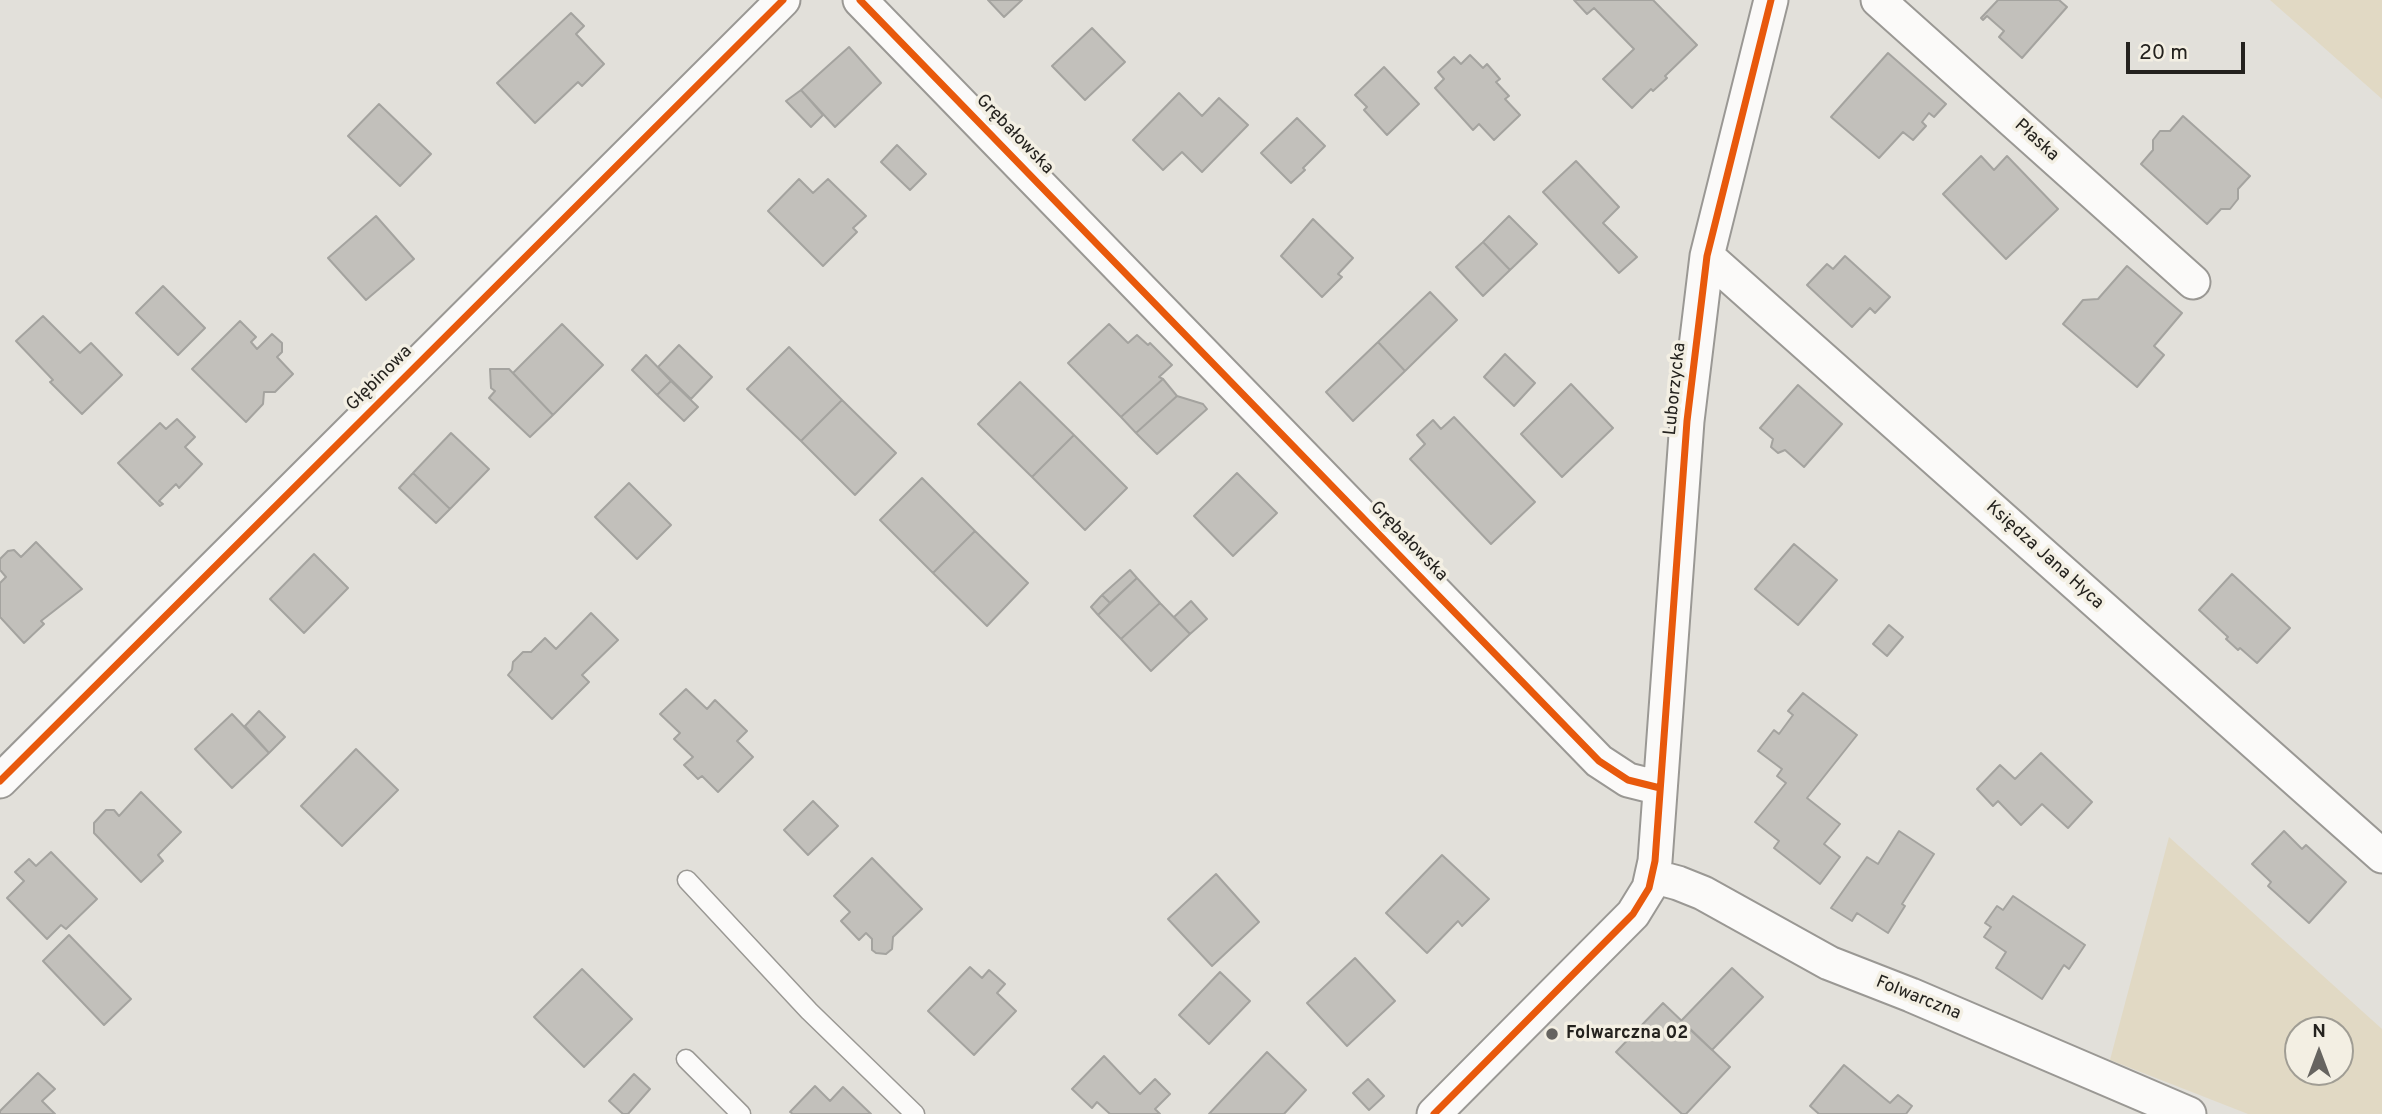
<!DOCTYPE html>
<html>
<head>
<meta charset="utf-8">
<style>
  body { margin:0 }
  #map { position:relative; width:2382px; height:1114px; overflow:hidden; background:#e2e0da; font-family:Overpass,sans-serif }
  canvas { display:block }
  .north { position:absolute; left:2284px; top:1016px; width:70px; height:70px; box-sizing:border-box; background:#f3efe3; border:2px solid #a09d94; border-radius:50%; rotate:0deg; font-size:19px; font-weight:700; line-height:28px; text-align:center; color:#24221e }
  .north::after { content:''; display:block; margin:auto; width:24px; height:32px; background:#666460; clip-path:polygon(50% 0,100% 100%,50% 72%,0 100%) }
  .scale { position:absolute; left:2126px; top:42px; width:119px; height:32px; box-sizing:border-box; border:4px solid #24221e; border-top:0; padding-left:9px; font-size:21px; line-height:24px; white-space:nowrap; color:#24221e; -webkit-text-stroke:5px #f3efe3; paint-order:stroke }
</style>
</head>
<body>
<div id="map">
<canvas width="2382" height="1114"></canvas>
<div class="north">N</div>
<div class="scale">20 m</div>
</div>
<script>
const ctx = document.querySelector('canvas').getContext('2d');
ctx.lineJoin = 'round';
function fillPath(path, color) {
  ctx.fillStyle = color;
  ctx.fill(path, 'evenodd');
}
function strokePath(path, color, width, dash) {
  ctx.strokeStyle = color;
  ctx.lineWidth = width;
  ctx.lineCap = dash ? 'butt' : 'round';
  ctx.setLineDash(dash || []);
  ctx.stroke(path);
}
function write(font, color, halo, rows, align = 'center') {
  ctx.font = font + ' Overpass,sans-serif';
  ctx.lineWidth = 7;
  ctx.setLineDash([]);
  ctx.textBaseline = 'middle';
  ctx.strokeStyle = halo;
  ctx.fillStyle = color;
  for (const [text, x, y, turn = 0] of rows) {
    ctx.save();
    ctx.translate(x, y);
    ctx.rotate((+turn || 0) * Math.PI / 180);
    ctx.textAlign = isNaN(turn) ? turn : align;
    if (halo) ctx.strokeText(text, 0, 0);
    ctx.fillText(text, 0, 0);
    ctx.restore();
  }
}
fillPath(new Path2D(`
  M 2270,0 L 2382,0 L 2382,99 Z
  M 2169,837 L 2382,1029 L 2382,1114 L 2248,1114 L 2110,1060 ZM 2340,1030 L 2340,1072 L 2298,1072 L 2298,1030 Z`), '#e1d9c4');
const building = new Path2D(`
  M 988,0 L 1022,0 L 1004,17 Z
  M 1574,0 L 1653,0 L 1697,45 L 1665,76 L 1667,78 L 1653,91 L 1651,89 L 1632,108 L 1603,79 L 1634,49 L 1594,8 L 1587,14 Z
  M 1998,0 L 2059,0 L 2067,7 L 2022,58 L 1999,37 L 2004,31 L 1987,16 L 1983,20 L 1981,18 Z
  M 571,13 L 584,26 L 576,34 L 604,64 L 582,86 L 578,82 L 535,123 L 497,83 Z
  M 1092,28 L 1125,62 L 1085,100 L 1052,66 Z
  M 849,47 L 881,83 L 835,127 L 801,90 Z
  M 1888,53 L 1946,104 L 1934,117 L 1929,113 L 1922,122 L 1926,126 L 1913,140 L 1903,132 L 1879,158 L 1831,117 Z
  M 1470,55 L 1483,68 L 1487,64 L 1500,79 L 1496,82 L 1509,96 L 1505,99 L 1520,115 L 1494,140 L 1479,124 L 1473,130 L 1435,88 L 1444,79 L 1438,72 L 1454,57 L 1461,64 Z
  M 1384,67 L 1419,104 L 1387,135 L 1364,110 L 1367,107 L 1355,95 Z
  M 801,90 L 823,115 L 811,127 L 786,101 Z
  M 1179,93 L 1202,116 L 1219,98 L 1248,125 L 1202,172 L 1182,152 L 1163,170 L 1133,140 Z
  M 379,104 L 431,154 L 400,186 L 348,136 Z
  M 2183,116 L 2250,176 L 2238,189 L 2238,199 L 2230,209 L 2221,209 L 2207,224 L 2141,164 L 2153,150 L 2153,140 L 2160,131 L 2170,131 Z
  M 1297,118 L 1325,146 L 1303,168 L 1305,170 L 1291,183 L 1261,153 Z
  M 897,145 L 926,174 L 910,190 L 881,162 Z
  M 1981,156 L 1994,170 L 2007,156 L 2058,209 L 2006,259 L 1943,194 Z
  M 1576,161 L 1619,207 L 1603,223 L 1637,257 L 1619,273 L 1543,192 Z
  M 799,179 L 813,193 L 828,179 L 866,216 L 853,228 L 857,232 L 823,266 L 768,211 Z
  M 376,216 L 414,259 L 366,300 L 328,258 Z
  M 1509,216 L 1537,244 L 1510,270 L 1483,242 Z
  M 1313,219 L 1353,258 L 1338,274 L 1342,277 L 1322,297 L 1281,256 Z
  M 1483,242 L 1510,270 L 1483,296 L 1456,267 Z
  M 1845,256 L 1890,297 L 1875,313 L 1870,308 L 1852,327 L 1807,285 L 1827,264 L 1833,269 Z
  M 2127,266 L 2182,313 L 2154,346 L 2164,355 L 2137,387 L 2063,324 L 2083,300 L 2098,299 Z
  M 163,286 L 205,328 L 178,355 L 136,313 Z
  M 1430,292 L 1457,320 L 1405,371 L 1378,342 Z
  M 43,316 L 80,353 L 91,343 L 122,375 L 82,414 L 50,382 L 53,380 L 16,341 Z
  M 240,321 L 256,337 L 251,342 L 257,349 L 272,334 L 282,343 L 282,352 L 277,357 L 293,374 L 275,392 L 264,392 L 263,404 L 246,422 L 192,369 Z
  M 562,324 L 603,365 L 553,415 L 513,373 Z
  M 1109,324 L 1128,343 L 1137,335 L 1148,345 L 1150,343 L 1172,365 L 1159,377 L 1163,379 L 1121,417 L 1068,363 Z
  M 1378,342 L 1405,371 L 1353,421 L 1326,392 Z
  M 679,345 L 712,377 L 691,399 L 658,367 Z
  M 789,347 L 842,400 L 801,441 L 747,389 Z
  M 1505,354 L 1535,383 L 1514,406 L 1484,377 Z
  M 646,355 L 671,381 L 657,395 L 632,370 Z
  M 490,369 L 509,369 L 553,415 L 530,437 L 489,398 L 495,391 L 491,388 Z
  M 1163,379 L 1177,396 L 1136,433 L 1121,417 Z
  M 671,381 L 698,407 L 684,421 L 657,395 Z
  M 1020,382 L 1074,435 L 1032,477 L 978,424 Z
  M 1571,384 L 1613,428 L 1562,477 L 1521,434 Z
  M 1798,385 L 1842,424 L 1804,467 L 1785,450 L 1778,453 L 1771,447 L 1773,439 L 1760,428 Z
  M 1177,396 L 1203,404 L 1207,409 L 1157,454 L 1136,433 Z
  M 842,400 L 896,453 L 855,495 L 801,441 Z
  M 1454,417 L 1535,502 L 1491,544 L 1410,459 L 1425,444 L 1417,435 L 1433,420 L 1441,429 Z
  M 177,419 L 195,437 L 185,447 L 202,464 L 179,488 L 176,484 L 159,501 L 163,504 L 160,506 L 118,463 L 160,423 L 166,429 Z
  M 451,433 L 489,469 L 450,509 L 413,473 Z
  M 1074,435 L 1127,488 L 1085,530 L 1032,477 Z
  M 413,473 L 450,509 L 436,523 L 399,488 Z
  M 1237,473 L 1277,513 L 1233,556 L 1194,516 Z
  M 922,478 L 975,531 L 933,573 L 880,520 Z
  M 629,483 L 671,525 L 637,559 L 595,517 Z
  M 975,531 L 1028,583 L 987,626 L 933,573 Z
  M 36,542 L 82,589 L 41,621 L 44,624 L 24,643 L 0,617 L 0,583 L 6,577 L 0,570 L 0,559 L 8,551 L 14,550 L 21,557 Z
  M 1794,544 L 1837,580 L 1798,625 L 1755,589 Z
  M 314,554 L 348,588 L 304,633 L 270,599 Z
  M 1130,570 L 1137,578 L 1110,603 L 1102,595 Z
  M 2232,574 L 2290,628 L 2257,663 L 2240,648 L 2238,650 L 2226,639 L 2228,637 L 2199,610 Z
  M 1137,578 L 1160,603 L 1121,639 L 1098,615 Z
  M 1102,595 L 1110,603 L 1098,615 L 1091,607 Z
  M 1191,601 L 1207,619 L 1190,634 L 1174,617 Z
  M 1160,603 L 1190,634 L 1151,671 L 1121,639 Z
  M 591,613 L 618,640 L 582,675 L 589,682 L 552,719 L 508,675 L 512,670 L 513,662 L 523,652 L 531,652 L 545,638 L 556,649 Z
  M 1889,625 L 1903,637 L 1887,656 L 1873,644 Z
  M 686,689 L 707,709 L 715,700 L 747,731 L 737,741 L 753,757 L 718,792 L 702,776 L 698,779 L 684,765 L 693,757 L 674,739 L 680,733 L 660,714 Z
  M 1803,693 L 1857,735 L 1807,798 L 1840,824 L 1824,844 L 1840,857 L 1820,884 L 1774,848 L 1779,841 L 1755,822 L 1786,783 L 1777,776 L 1782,769 L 1758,751 L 1774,730 L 1779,734 L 1793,715 L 1788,711 Z
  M 259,711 L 285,737 L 269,753 L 245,726 Z
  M 232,714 L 269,753 L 232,788 L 195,749 Z
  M 356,749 L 398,790 L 342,846 L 301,806 Z
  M 2041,753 L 2092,802 L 2068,828 L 2042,804 L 2021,825 L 1998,801 L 1993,806 L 1977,789 L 2000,765 L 2015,779 Z
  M 141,792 L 181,832 L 158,855 L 163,861 L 141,882 L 94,833 L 94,823 L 106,810 L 114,810 L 119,816 Z
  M 813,801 L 838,826 L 808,855 L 784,830 Z
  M 1899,831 L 1934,854 L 1902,904 L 1905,906 L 1888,933 L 1857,913 L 1852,921 L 1831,908 L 1867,857 L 1878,864 Z
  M 2284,831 L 2302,849 L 2306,845 L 2346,882 L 2309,923 L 2268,886 L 2271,882 L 2252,864 Z
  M 51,852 L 97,899 L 66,929 L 61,925 L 47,939 L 7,898 L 24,881 L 15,872 L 29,859 L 36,866 Z
  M 1442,855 L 1489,899 L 1462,926 L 1458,921 L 1427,953 L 1386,913 Z
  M 872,858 L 922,909 L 893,937 L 892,949 L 886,954 L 876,953 L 872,950 L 872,939 L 866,933 L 859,940 L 841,921 L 850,912 L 834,896 Z
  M 1216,874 L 1259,922 L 1212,966 L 1168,919 Z
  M 2013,896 L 2085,945 L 2069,969 L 2064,965 L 2042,999 L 1996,968 L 2006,952 L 1984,937 L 1991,927 L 1985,923 L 1997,906 L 2003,910 Z
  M 69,935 L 131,999 L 104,1025 L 43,961 Z
  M 1355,958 L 1395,1001 L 1347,1046 L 1307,1003 Z
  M 970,967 L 982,978 L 989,970 L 1005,984 L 997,993 L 1016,1011 L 974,1055 L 928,1011 Z
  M 1732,968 L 1763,997 L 1712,1050 L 1681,1021 Z
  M 582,969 L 632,1019 L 584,1067 L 534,1017 Z
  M 1220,972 L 1250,1001 L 1209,1044 L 1179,1015 Z
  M 1663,1003 L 1730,1067 L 1686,1114 L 1682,1114 L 1616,1052 Z
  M 1267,1052 L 1306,1090 L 1284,1114 L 1209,1114 Z
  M 1104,1056 L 1140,1094 L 1155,1079 L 1170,1094 L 1155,1109 L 1160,1114 L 1110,1114 L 1097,1102 L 1092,1108 L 1072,1089 Z
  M 1844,1065 L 1890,1103 L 1898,1095 L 1912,1106 L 1906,1114 L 1819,1114 L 1810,1106 Z
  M 38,1073 L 55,1089 L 42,1101 L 55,1114 L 0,1114 L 0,1111 Z
  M 634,1074 L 650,1089 L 628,1114 L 623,1114 L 609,1101 Z
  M 1368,1079 L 1384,1096 L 1369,1110 L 1353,1093 Z
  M 815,1086 L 830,1101 L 843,1087 L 871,1114 L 793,1114 L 790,1112 Z`);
fillPath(building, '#c2c0bb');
strokePath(building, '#a4a39f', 2);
const lane = new Path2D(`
  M 687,880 L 809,1011 L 915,1114
  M 686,1059 L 741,1114`);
const street = new Path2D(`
  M 860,0 L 1599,761 L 1628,780 L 1660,788
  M 1878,0 L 2193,282
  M 1707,256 L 2382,856
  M 0,781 L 783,0
  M 1652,876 L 1678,883 L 1703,893 L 1829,963 L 1911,995 L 2189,1114
  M 1434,1114 L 1633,914 L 1649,888 L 1655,861 L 1687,421 L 1707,256 L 1771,0`);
strokePath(lane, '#9a9894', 21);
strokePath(street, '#9a9894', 37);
strokePath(lane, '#fbfaf9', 18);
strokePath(street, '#fbfaf9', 33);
strokePath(new Path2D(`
  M 860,0 L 1599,761 L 1628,780 L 1660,788
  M 0,781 L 783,0
  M 1434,1114 L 1633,914 L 1649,888 L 1655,861 L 1687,421 L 1707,256 L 1771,0`), '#e8590c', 7);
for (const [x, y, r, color] of [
  [1552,1034,7,"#666460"]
]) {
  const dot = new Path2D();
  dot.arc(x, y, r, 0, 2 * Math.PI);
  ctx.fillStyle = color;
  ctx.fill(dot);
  strokePath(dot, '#f3efe3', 2.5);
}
write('18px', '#24221e', '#f3efe3', [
  ["Grębałowska",1014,135,46],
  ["Płaska",2036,141,42],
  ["Głębinowa",380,379,-45],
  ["Luborzycka",1676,389,-84],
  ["Grębałowska",1408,542,46],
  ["Księdza Jana Hyca",2044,556,42],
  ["Folwarczna",1918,999,22]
]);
write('bold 18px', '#24221e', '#f3efe3', [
  ["Folwarczna 02",1566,1034]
], 'left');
</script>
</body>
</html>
